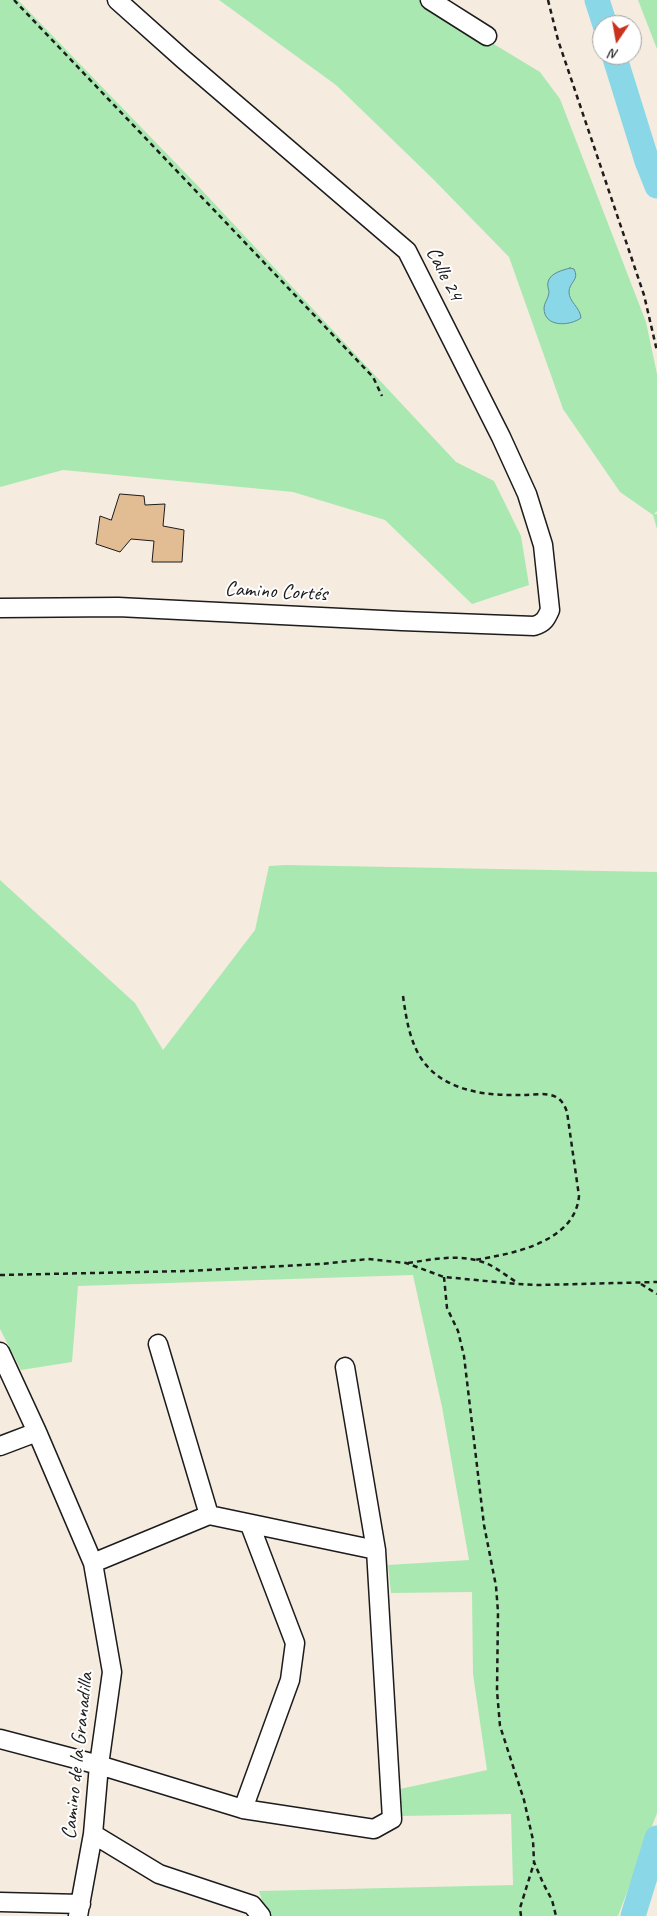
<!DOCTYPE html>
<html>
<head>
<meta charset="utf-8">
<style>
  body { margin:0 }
  #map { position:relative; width:657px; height:1916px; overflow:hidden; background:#f6ebdf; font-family:Caveat,sans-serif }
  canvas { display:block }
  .north { position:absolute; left:592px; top:15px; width:50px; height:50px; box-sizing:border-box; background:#fff; border:1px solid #a4a4a4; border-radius:50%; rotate:192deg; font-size:14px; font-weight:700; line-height:20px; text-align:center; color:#1c1c1c }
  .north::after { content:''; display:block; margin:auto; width:18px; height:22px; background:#c8321e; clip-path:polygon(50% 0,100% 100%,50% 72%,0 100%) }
</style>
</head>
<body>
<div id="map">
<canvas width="657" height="1916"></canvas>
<div class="north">N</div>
</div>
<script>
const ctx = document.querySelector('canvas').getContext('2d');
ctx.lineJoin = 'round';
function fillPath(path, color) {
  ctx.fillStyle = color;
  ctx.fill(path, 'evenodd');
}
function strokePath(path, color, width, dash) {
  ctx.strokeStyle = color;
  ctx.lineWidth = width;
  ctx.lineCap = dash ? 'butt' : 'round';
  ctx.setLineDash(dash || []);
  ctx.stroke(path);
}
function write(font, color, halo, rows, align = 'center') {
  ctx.font = font + ' Caveat,sans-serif';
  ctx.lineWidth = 4;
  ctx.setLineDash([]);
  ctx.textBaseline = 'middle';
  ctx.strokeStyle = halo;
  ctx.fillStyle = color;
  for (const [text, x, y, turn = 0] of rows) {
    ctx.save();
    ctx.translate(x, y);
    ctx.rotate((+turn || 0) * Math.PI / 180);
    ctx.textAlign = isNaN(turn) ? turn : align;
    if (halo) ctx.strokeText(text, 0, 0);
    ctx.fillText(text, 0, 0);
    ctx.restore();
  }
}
fillPath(new Path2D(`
  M 0,0 L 18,0 L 197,185 L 456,462 L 494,481 L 521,536 L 529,585 L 472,604 L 385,520 L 293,492 L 63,470 L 0,487 Z
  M 219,0 L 421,0 L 540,72 L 560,99 L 646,322 L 657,374 L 657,511 L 654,514 L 657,514 L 657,529 L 653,515 L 620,492 L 563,409 L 509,257 L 433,179 L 336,85 Z
  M 638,0 L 657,0 L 657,49 Z
  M 286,865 L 657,872 L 657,1813 L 618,1916 L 267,1916 L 259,1891 L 513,1885 L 511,1814 L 401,1816 L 400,1789 L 487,1770 L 473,1674 L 472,1592 L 391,1593 L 388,1565 L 469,1560 L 442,1407 L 413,1275 L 78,1286 L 72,1362 L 21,1370 L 0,1329 L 0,880 L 135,1003 L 163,1050 L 255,930 L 269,866 Z`), '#a9e9b1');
const water = new Path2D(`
  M 570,268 L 574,269 C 580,280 569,282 569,292 C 569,302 580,307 581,318 C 570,326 544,328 544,308 C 544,303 548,299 549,293 C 549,290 547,286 548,282 C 550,273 563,270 570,268 Z`);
fillPath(water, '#89d7e7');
strokePath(water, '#5d8c96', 1);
strokePath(new Path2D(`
  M 597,0 L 605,25
  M 614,55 L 647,161 L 657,186
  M 633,1916 L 657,1838`), '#89d7e7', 25);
const building = new Path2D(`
  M 120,494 L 144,496 L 145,505 L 165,504 L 163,526 L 184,530 L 182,562 L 152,562 L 154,541 L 131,539 L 120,552 L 96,544 L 100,516 L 111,520 Z`);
fillPath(building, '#e2bc93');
strokePath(building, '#1c1c1c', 1);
const minor = new Path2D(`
  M 430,0 L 487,36
  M 0,608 L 118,607 L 402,621 L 534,626 C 544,623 546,619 550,610 L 543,545 L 527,494 L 501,437 L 407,251 L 183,59 L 117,0
  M 0,1352 L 37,1432 L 93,1563 L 112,1672 L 99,1765 L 93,1834 L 78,1916
  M 0,1446 L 37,1432
  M 209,1515 L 376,1550 L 345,1367
  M 250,1525 L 295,1643 L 290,1680 L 243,1809 L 374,1829 L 392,1819 L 376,1550
  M 93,1563 L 209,1515 L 158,1344
  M 0,1739 L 99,1765 L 243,1809
  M 93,1834 L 159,1874 L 252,1905 L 261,1916
  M 0,1902 L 81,1904`);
strokePath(minor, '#1c1c1c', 21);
strokePath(new Path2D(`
  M 14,0 L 373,377 L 382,396
  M 548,0 L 558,40 L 644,295 L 657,351
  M 403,996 C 406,1017 409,1037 419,1055 C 440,1091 485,1096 522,1095 C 533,1095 547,1092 556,1097 C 562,1100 565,1106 567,1112 L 579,1196 C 575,1242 513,1254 474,1260
  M 408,1263 C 435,1259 462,1253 488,1264 C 498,1269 508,1277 518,1283
  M 0,1275 L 188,1271 L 321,1264 L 368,1259 L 406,1263 L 444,1277 L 518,1284 L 539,1285 L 657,1282
  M 444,1277 L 447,1308 L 458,1331 L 464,1356 L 484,1525 L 496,1586 L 498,1612 L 497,1691 L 500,1726 L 524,1800 L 533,1840 L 534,1862 L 543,1883 L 552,1900 L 556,1916
  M 641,1284 L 657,1294
  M 521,1916 L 520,1908 L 534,1863`), '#1c1c1c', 2.5, [5, 4]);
strokePath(minor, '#fff', 18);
write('21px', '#1c1c1c', '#fff', [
  ["Calle 24",444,274,63],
  ["Camino Cortés",276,592,3],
  ["Camino de la Granadilla",78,1756,-84]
]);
</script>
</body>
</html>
